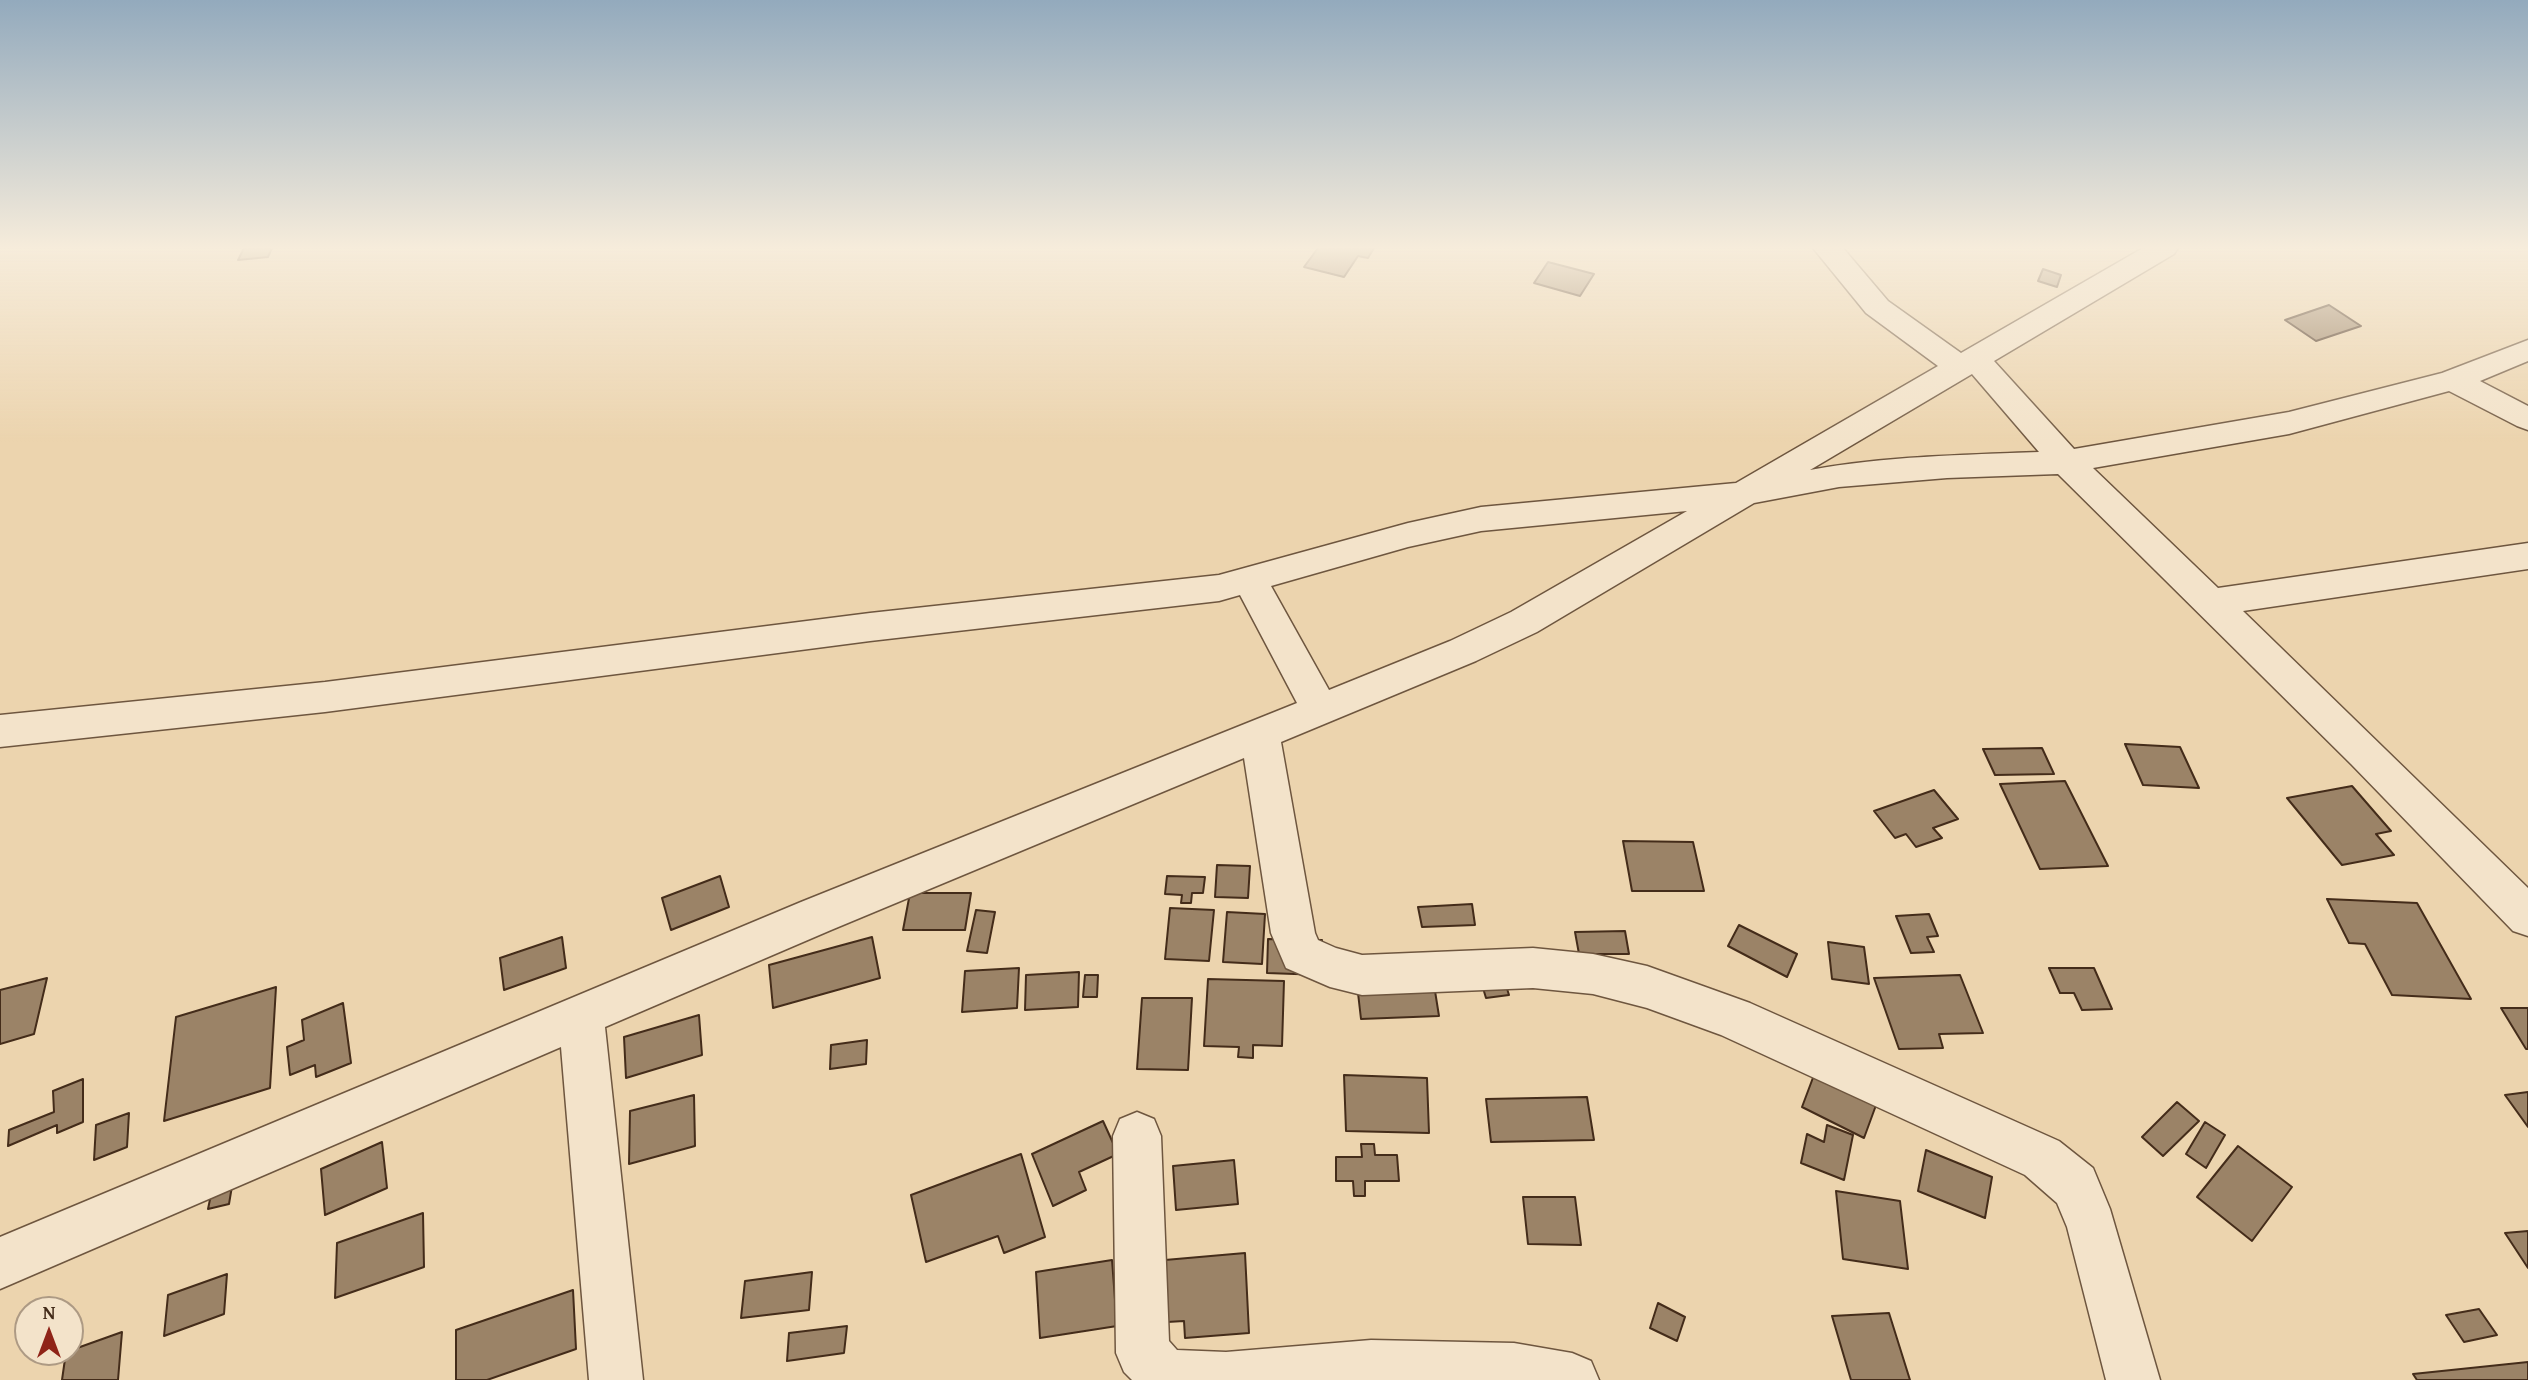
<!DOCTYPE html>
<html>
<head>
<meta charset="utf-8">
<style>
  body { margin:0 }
  #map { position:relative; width:2528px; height:1380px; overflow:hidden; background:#ecd4ae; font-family:"Gentium Book Plus",serif }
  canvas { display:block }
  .north { position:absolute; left:14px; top:1296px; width:70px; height:70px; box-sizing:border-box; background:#f3e3ca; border:2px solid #ad9a84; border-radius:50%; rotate:0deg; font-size:19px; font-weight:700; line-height:28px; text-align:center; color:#442c1a }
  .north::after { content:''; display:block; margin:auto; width:24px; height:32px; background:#8f2418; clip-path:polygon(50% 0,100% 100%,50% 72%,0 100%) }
</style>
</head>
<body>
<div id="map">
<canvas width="2528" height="1380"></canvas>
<div class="north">N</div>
</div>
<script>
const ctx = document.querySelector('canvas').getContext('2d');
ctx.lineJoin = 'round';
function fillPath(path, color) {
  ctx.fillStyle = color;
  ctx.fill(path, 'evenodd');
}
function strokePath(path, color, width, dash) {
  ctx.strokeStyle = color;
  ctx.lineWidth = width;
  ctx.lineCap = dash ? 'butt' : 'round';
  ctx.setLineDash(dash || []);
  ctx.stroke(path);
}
const building = new Path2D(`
  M 244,248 L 272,248 L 268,257 L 238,260 Z
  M 1318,248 L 1374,248 L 1368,258 L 1358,256 L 1344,277 L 1304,267 Z
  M 1548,262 L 1594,274 L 1580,296 L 1534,283 Z
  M 2043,269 L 2061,275 L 2057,287 L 2038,281 Z
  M 2329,305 L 2361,326 L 2316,341 L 2285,320 Z
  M 2125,744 L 2180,747 L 2199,788 L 2143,785 Z
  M 2042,748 L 2054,774 L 1995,775 L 1983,749 Z
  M 2065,781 L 2108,866 L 2040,869 L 2000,784 Z
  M 2352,786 L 2391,831 L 2376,834 L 2394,855 L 2342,865 L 2287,798 Z
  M 1934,790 L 1958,819 L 1933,828 L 1942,838 L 1916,847 L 1906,834 L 1895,838 L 1874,811 Z
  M 1623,841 L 1693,842 L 1704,891 L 1632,891 Z
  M 1217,865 L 1250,866 L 1248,898 L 1215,897 Z
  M 720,876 L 729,907 L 671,930 L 662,898 Z
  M 1167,876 L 1205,877 L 1203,893 L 1192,893 L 1191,903 L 1181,903 L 1182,895 L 1165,894 Z
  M 910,893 L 971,893 L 965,930 L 903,930 Z
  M 2327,899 L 2417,903 L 2471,999 L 2392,995 L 2365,944 L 2349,943 Z
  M 1472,904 L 1475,925 L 1422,927 L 1418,907 Z
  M 1170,908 L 1214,910 L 1209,961 L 1165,959 Z
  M 976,910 L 995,912 L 987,953 L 967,951 Z
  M 1227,912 L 1265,914 L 1262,964 L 1223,962 Z
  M 1929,914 L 1938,936 L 1927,937 L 1934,952 L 1911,953 L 1896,916 Z
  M 1739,925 L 1797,954 L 1787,977 L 1728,946 Z
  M 1625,931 L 1629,954 L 1579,954 L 1575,932 Z
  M 562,937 L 566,968 L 504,990 L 500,958 Z
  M 872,937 L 880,978 L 773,1008 L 769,965 Z
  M 1268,939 L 1322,940 L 1322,975 L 1267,973 Z
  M 1828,942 L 1864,947 L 1869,984 L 1832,979 Z
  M 1019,968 L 1017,1008 L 962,1012 L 965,971 Z
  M 2049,968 L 2094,968 L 2112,1009 L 2082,1010 L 2074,993 L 2060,993 Z
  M 1079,972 L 1078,1007 L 1025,1010 L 1026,975 Z
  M 1085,975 L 1098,975 L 1097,997 L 1083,997 Z
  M 1960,975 L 1983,1033 L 1939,1034 L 1943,1048 L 1899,1049 L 1874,978 Z
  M 1503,976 L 1509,995 L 1486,998 L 1480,978 Z
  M 47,978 L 34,1034 L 0,1044 L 0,990 Z
  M 1208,979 L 1284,981 L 1282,1046 L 1253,1045 L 1253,1058 L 1238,1057 L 1239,1047 L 1204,1046 Z
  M 276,987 L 270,1088 L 164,1121 L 176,1017 Z
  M 1435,991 L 1439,1016 L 1361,1019 L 1358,993 Z
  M 1142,998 L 1192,998 L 1188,1070 L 1137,1069 Z
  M 343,1003 L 351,1063 L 316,1077 L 315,1065 L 290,1075 L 287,1047 L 304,1040 L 302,1020 Z
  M 2501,1008 L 2528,1008 L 2528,1049 L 2526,1049 Z
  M 699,1015 L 702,1055 L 626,1078 L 624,1037 Z
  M 867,1040 L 866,1064 L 830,1069 L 831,1045 Z
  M 1817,1067 L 1879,1097 L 1864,1138 L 1802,1107 Z
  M 1344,1075 L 1427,1078 L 1429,1133 L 1346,1131 Z
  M 83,1079 L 83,1122 L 57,1133 L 57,1125 L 8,1146 L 9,1130 L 54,1112 L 53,1091 Z
  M 2528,1092 L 2528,1127 L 2505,1095 Z
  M 694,1095 L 695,1146 L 629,1164 L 630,1111 Z
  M 1587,1097 L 1594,1140 L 1491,1142 L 1486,1099 Z
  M 2177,1102 L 2199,1121 L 2163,1156 L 2142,1137 Z
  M 129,1113 L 127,1147 L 94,1160 L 96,1125 Z
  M 1103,1121 L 1118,1154 L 1079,1172 L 1086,1190 L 1053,1206 L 1032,1154 Z
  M 2205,1122 L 2225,1135 L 2206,1168 L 2186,1154 Z
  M 1827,1125 L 1853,1135 L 1844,1180 L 1801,1163 L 1807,1134 L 1824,1142 Z
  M 382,1142 L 387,1188 L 325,1215 L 321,1169 Z
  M 1361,1144 L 1374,1144 L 1375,1155 L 1397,1155 L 1399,1181 L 1365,1181 L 1365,1196 L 1354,1196 L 1353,1181 L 1336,1181 L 1336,1157 L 1362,1157 Z
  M 2238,1146 L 2292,1187 L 2252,1241 L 2197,1197 Z
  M 1926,1150 L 1992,1177 L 1985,1218 L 1918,1191 Z
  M 1021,1154 L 1045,1237 L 1004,1253 L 998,1236 L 926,1262 L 911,1195 Z
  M 1234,1160 L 1238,1204 L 1176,1210 L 1173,1166 Z
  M 233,1180 L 229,1204 L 208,1209 L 213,1185 Z
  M 1836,1191 L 1900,1201 L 1908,1269 L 1843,1259 Z
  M 1523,1197 L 1575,1197 L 1581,1245 L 1528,1244 Z
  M 423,1213 L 424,1267 L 335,1298 L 337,1243 Z
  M 2528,1231 L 2528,1268 L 2505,1233 Z
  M 1245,1253 L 1249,1333 L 1185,1338 L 1184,1321 L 1167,1322 L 1165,1260 Z
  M 1112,1260 L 1117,1326 L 1040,1338 L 1036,1272 Z
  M 812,1272 L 809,1310 L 741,1318 L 745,1281 Z
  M 227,1274 L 224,1314 L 164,1336 L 168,1295 Z
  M 573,1290 L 576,1349 L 487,1380 L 456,1380 L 456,1330 Z
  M 1658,1303 L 1685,1317 L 1677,1341 L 1650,1328 Z
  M 2479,1309 L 2497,1335 L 2464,1342 L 2446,1315 Z
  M 1889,1313 L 1910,1380 L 1851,1380 L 1832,1316 Z
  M 847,1326 L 844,1353 L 787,1361 L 789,1333 Z
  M 122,1332 L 118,1380 L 62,1380 L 66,1352 Z
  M 2528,1362 L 2528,1380 L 2417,1380 L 2413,1374 Z`);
fillPath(building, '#9b8367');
strokePath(building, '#442c1a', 2);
const street = new Path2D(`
  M 1813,248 L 1843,248 L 1888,301 L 1961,353 L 2143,248 L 2178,248 L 2174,254 L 1994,361 L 2074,449 L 2289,412 L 2442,373 L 2528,340 L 2528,361 L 2480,381 L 2528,406 L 2528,430 L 2517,426 L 2449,391 L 2289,434 L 2093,468 L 2218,588 L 2528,543 L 2528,569 L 2243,611 L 2528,888 L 2528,936 L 2513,931 L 2351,764 L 2058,474 L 1947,478 L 1839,487 L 1754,503 L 1537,632 L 1476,661 L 1281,742 L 1315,933 L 1318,940 L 1336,948 L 1362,955 L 1533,948 L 1593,954 L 1647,966 L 1750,1003 L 2059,1141 L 2093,1168 L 2110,1209 L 2160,1380 L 2106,1380 L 2067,1227 L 2057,1203 L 2025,1175 L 1721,1035 L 1647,1008 L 1593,994 L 1533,988 L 1362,995 L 1330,987 L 1286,968 L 1271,933 L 1244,758 L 831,930 L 605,1027 L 643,1380 L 589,1380 L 561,1047 L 0,1289 L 0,1237 L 801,902 L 1297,703 L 1240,595 L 1219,601 L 870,641 L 325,712 L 0,747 L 0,715 L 325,682 L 870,613 L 1219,575 L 1408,523 L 1481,507 L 1736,483 L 1938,366 L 1866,313 ZM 1972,374 L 2039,452 C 1963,455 1885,456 1810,470 ZM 1687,511 L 1511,612 L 1450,641 L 1329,690 L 1271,586 L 1408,547 L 1481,531 Z
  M 1137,1112 L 1154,1119 L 1161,1136 L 1169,1341 L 1177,1350 L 1226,1352 L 1371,1340 L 1514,1343 L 1572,1353 L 1591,1361 L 1599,1380 L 1132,1380 L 1124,1372 L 1116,1353 L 1113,1136 L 1120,1119 Z`);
strokePath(street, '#6e563f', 3);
fillPath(street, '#f3e3ca');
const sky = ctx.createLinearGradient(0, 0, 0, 442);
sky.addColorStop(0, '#93aabd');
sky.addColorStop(0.56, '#f6ecdb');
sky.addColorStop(1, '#f6ecdb00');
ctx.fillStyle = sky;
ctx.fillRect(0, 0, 2528, 442);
</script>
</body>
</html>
